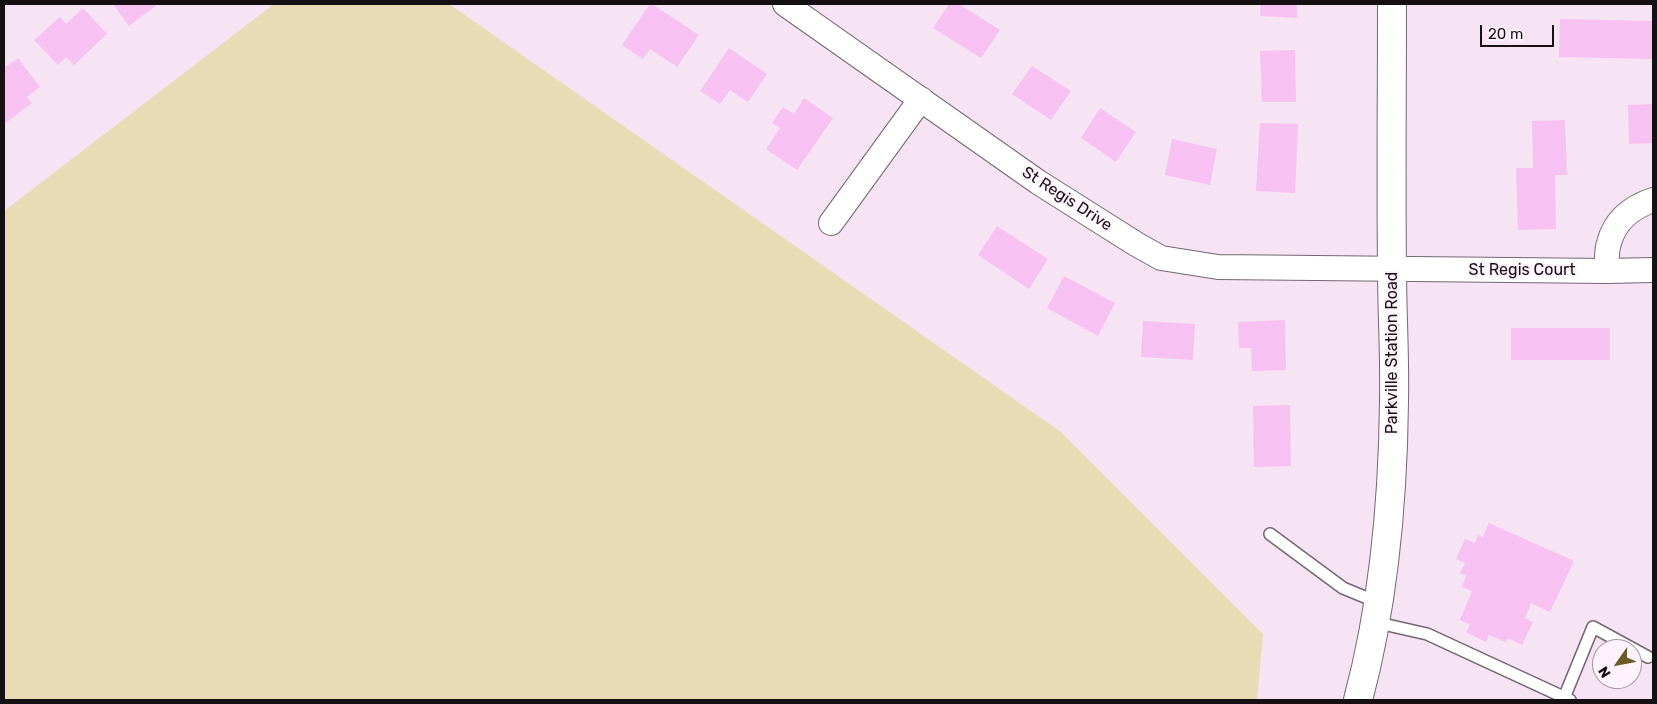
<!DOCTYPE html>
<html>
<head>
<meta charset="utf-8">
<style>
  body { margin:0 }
  #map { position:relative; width:1657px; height:704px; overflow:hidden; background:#f6e3f3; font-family:Rubik,sans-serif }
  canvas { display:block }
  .frame { position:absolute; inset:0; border:5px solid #161015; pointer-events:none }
  .north { position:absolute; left:1592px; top:639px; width:50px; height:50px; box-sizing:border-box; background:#fef3fd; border:1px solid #a198a0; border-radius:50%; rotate:237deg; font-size:14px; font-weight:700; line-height:20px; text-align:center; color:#161015 }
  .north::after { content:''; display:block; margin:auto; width:18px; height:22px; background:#695b28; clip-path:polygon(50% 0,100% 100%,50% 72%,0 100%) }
  .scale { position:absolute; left:1480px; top:25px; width:74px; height:22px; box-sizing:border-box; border:2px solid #161015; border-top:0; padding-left:6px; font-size:15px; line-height:18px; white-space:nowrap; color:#161015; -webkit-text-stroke:4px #fef3fd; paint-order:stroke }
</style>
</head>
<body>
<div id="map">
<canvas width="1657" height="704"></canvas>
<div class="frame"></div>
<div class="north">N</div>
<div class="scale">20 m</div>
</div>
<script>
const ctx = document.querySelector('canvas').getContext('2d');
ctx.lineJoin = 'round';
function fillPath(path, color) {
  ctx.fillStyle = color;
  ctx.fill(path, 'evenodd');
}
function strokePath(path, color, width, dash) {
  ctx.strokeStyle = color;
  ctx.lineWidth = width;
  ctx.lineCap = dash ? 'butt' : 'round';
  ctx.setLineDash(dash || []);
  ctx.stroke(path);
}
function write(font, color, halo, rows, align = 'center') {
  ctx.font = font + ' Rubik,sans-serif';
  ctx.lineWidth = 4;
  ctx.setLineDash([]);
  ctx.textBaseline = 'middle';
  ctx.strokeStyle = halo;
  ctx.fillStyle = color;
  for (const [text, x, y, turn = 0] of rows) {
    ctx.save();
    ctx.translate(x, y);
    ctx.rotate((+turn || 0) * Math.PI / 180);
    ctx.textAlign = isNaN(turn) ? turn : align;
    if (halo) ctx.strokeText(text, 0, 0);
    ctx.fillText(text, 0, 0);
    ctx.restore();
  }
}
fillPath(new Path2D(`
  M 274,4 L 449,4 L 1061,432 L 1263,634 L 1257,700 L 4,700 L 4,211 Z`), '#e7dcb6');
fillPath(new Path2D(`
  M 113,4 L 158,4 L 129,26 Z
  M 650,4 L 652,4 L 699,35 L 677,67 L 650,49 L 643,59 L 622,45 Z
  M 949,4 L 959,4 L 1000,30 L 981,58 L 933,28 Z
  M 1261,4 L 1297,4 L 1297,18 L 1260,16 Z
  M 83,8 L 107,34 L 74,65 L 66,57 L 58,65 L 34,40 L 60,17 L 66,24 Z
  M 1560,19 L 1653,21 L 1653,59 L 1559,57 Z
  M 729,48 L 767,74 L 748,102 L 730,90 L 720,104 L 700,91 Z
  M 1295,50 L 1296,102 L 1262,102 L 1260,51 Z
  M 18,58 L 40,87 L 27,97 L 32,103 L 4,124 L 4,68 Z
  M 1032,66 L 1071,91 L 1051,120 L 1012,94 Z
  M 804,98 L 833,118 L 797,170 L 766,149 L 780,128 L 772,123 L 783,107 L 794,114 Z
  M 1653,104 L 1653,143 L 1629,144 L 1628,105 Z
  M 1100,108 L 1136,132 L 1116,162 L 1081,138 Z
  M 1565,120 L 1567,175 L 1555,175 L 1556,229 L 1518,230 L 1516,168 L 1533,168 L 1532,121 Z
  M 1260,123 L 1298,124 L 1295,193 L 1256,191 Z
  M 1172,139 L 1217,149 L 1210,185 L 1165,175 Z
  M 997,226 L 1048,259 L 1029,289 L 978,255 Z
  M 1064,276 L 1115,303 L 1098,336 L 1047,308 Z
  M 1285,320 L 1286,370 L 1252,371 L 1251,348 L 1239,348 L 1238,322 Z
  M 1143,321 L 1195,324 L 1193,360 L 1141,357 Z
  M 1511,328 L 1610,328 L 1610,360 L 1511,360 Z
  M 1290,405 L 1291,466 L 1254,467 L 1253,406 Z
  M 1489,523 L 1574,561 L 1550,612 L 1531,603 L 1525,618 L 1533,622 L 1522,645 L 1508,638 L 1506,642 L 1489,635 L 1486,642 L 1466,632 L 1470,625 L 1460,620 L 1472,591 L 1462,587 L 1466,576 L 1460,573 L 1465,563 L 1456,559 L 1465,539 L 1475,543 L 1478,535 L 1483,537 Z`), '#f7c2f1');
const service = new Path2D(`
  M 1270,534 L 1343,588 L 1377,602
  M 1374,622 L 1427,634 L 1570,700
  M 1564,698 L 1593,627 L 1648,657`);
const minor = new Path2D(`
  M 785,4 L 1038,182 L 1136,244 L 1161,258 L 1218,267 L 1607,271 L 1653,270
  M 831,223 L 921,99
  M 1607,271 C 1607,262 1606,251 1609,243 C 1615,220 1632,207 1653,200`);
const secondary = new Path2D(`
  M 1358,700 C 1384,603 1393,501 1394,401 C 1395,357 1392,312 1392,268 C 1391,180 1392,92 1392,4`);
strokePath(service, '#766674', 14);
strokePath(minor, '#766674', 26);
strokePath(secondary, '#766674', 30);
strokePath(service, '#fff', 11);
strokePath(minor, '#fff', 24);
strokePath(secondary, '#fff', 28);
write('16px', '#161015', '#fef3fd', [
  ["St Regis Drive",1067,199,33],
  ["St Regis Court",1522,270],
  ["Parkville Station Road",1392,353,-90]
]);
</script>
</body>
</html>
